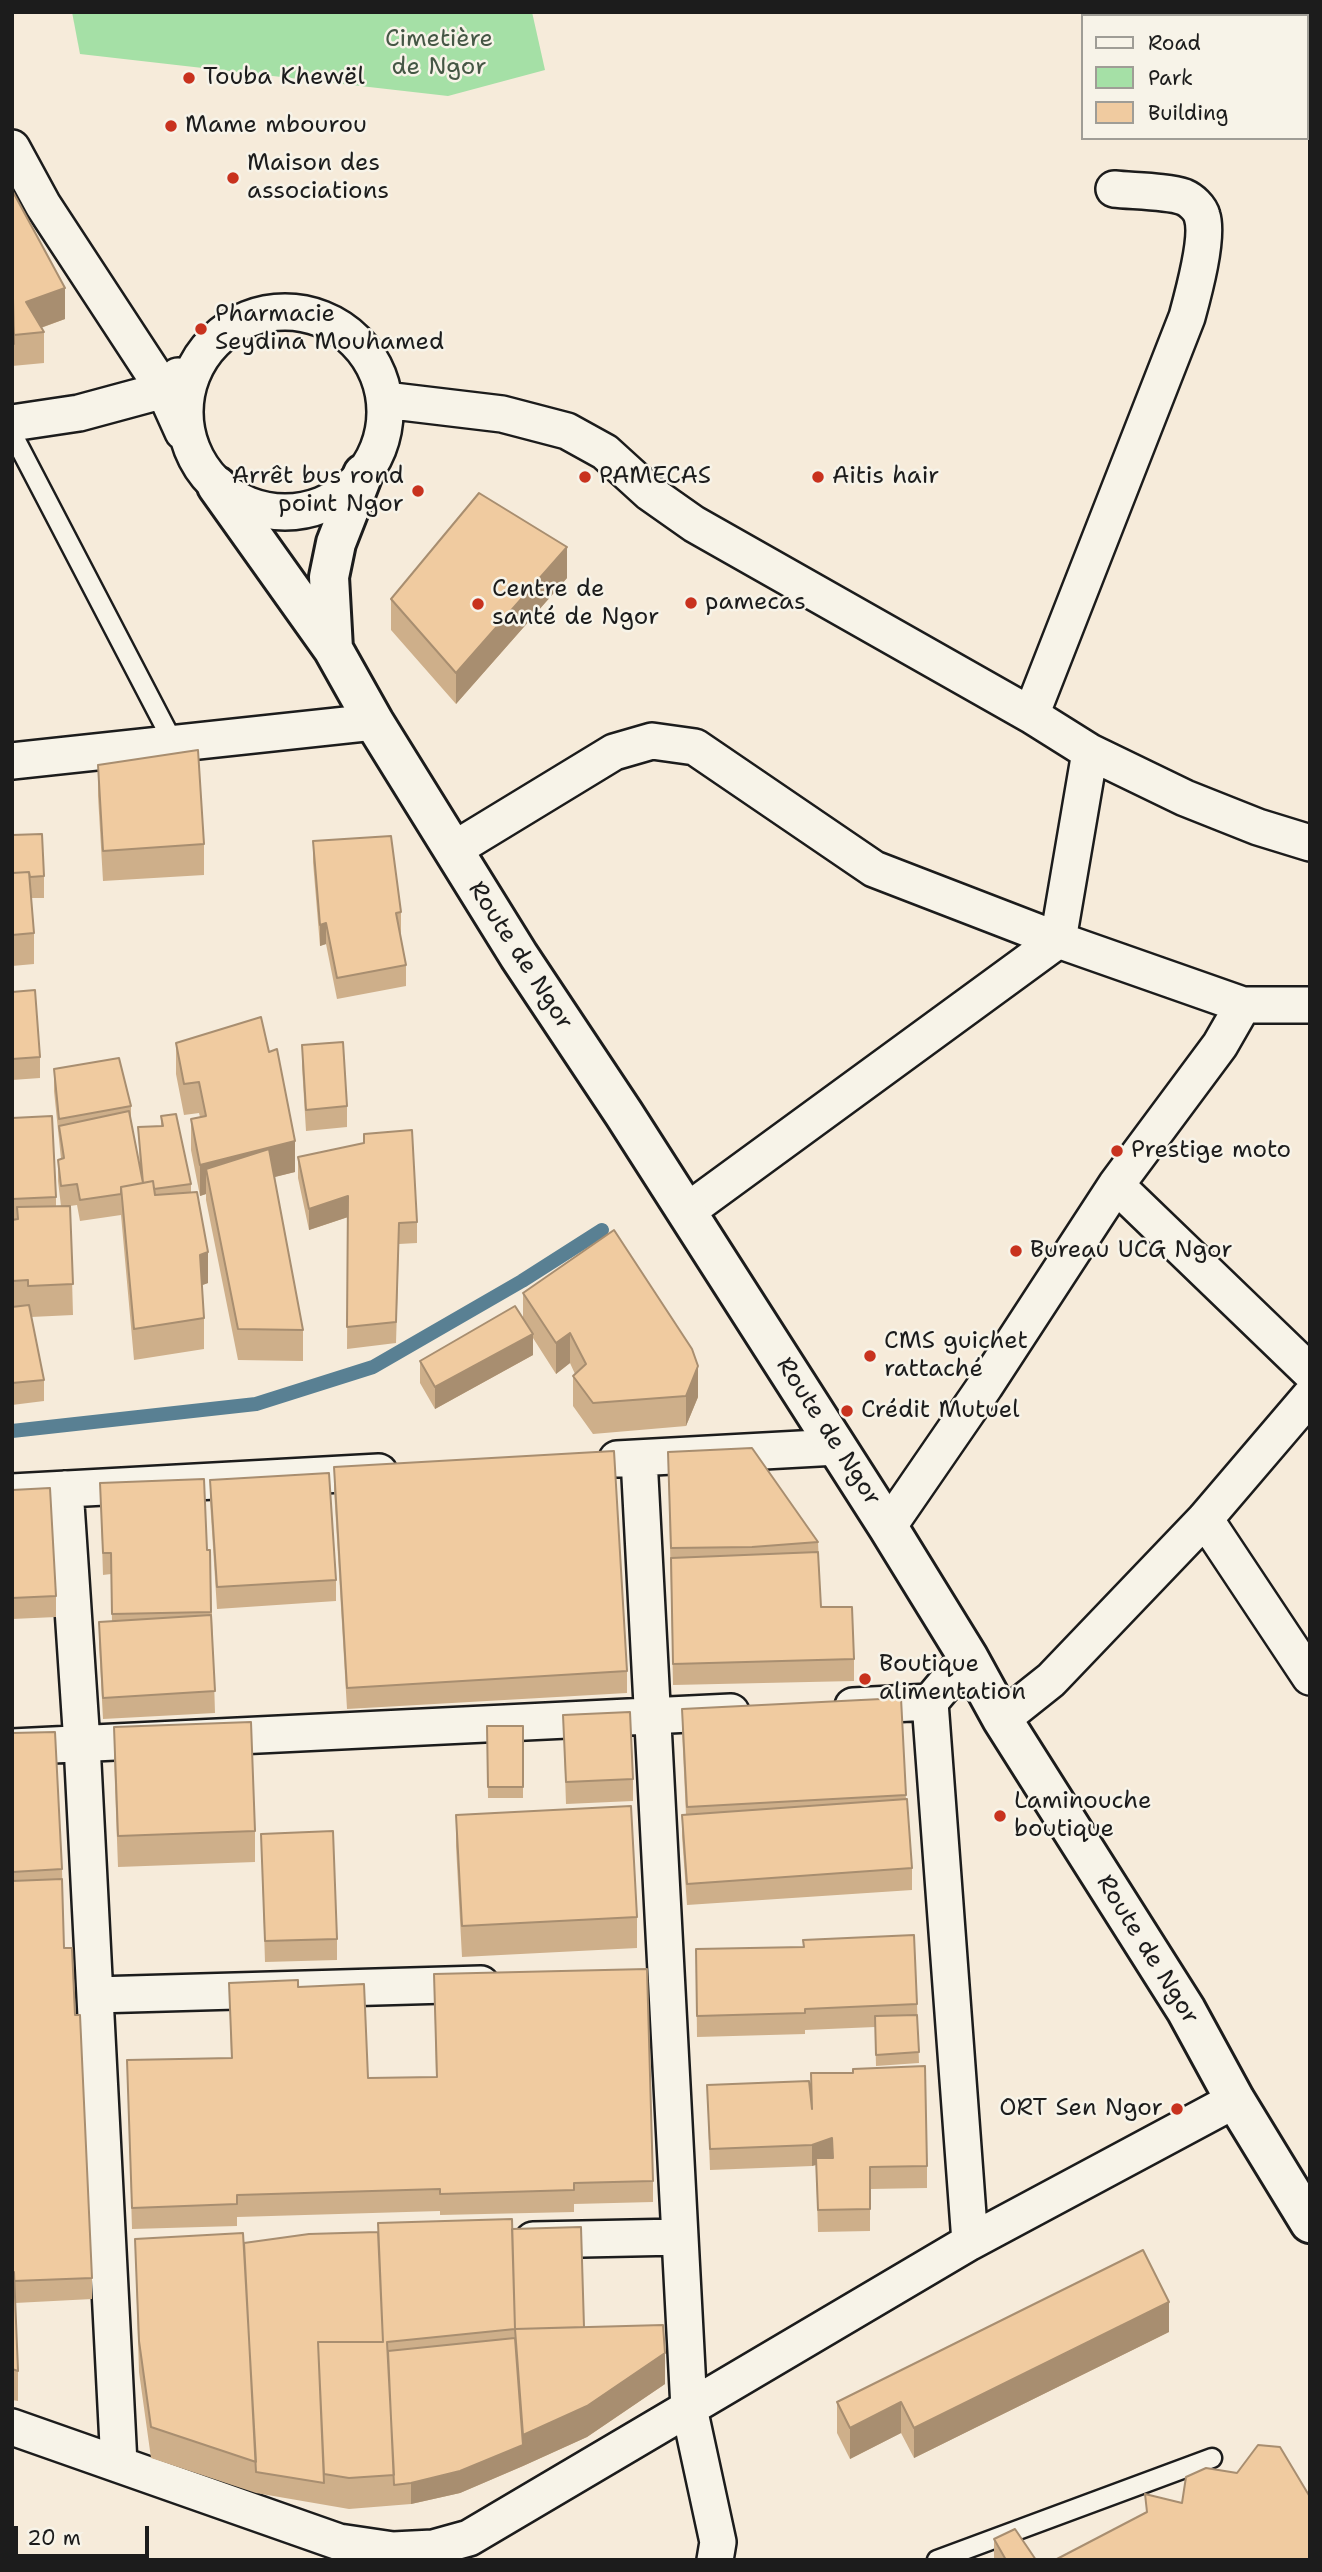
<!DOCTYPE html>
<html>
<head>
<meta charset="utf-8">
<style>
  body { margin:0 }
  #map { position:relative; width:1322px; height:2572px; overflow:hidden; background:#f6ebda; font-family:"Shantell Sans",sans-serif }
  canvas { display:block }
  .frame { position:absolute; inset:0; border:14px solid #1c1c1c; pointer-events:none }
  .legend { position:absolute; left:1081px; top:14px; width:228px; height:126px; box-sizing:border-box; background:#f7f3e8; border:2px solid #9f9d96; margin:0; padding:9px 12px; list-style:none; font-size:21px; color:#1c1c1c }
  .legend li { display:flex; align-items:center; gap:14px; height:35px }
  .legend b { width:35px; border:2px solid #9f9d96 }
  .scale { position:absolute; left:14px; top:2526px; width:135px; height:32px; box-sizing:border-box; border:4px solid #1c1c1c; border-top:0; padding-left:9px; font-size:21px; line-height:24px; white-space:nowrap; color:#1c1c1c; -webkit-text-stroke:5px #f7f3e8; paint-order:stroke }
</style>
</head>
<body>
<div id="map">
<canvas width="1322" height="2572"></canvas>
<div class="frame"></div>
<ul class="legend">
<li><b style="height:9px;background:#f7f3e8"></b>Road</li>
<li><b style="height:19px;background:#a5e0a6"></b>Park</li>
<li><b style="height:19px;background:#f0cba0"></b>Building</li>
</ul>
<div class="scale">20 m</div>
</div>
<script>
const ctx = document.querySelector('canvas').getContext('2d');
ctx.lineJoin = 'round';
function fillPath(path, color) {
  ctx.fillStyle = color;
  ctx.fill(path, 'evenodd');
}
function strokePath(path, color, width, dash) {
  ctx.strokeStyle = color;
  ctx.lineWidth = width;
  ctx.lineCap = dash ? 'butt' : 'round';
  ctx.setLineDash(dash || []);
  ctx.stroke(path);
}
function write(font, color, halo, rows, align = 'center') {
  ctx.font = font + ' "Shantell Sans",sans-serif';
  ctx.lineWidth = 5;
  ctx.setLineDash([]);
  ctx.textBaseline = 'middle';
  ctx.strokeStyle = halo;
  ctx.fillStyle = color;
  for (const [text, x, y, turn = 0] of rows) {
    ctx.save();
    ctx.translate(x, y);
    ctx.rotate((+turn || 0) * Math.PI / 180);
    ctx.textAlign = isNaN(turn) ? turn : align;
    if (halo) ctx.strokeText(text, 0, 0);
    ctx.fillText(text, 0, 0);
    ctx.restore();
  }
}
fillPath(new Path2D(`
  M 72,12 L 532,12 L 545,70 L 448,96 L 80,54 Z`), '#a5e0a6');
strokePath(new Path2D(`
  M 12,1431 L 256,1404 L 373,1367 L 522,1281 L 602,1230`), '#598093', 14);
const service = new Path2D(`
  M 12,433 L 174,744
  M 937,2560 L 1212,2458`);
const minor = new Path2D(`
  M 12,148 L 43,205 L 164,390 L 183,432
  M185 412a100 100 0 1 1 200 0a100 100 0 1 1-200 0Z
  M 385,400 L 502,414 L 567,431 L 605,452 L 650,493 L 694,524 L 1031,715 L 1090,752 L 1185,798 L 1258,827 L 1310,843
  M 12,423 L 79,413 L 164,390 L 178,376
  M 1031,715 L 1187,317 C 1193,295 1209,237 1202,216 C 1200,208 1191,200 1184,197 C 1168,191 1132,191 1114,189
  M 12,761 L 374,722
  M 453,850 L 614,752 L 652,741 L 695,747 L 874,869 L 1058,940 L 1243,1005 L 1310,1005
  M 1116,1185 L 1310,1372
  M 686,1212 L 1058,940 L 1090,752
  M 639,1458 L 689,2408 L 718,2542 L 715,2560
  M 617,1459 L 837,1447
  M 65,1489 L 82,1744 L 119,2464
  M 12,1492 L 379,1472
  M 1205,1519 L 1310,1677
  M 888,1527 L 985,1386 L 1116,1185 L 1220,1045 L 1243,1005
  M 968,1657 L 930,1702 L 970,2242
  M 853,1706 L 930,1702
  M 1002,1719 L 1051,1680 L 1205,1519 L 1310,1396
  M 12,1747 L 731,1712
  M 95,1995 L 481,1984
  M 533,2240 L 680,2237
  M 12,2427 L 339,2542 L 393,2550 L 433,2548 L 469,2538 L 970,2242 L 1235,2100`);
const tertiary = new Path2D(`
  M 217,486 L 333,649 L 374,722 L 519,956 L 624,1114 L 888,1527 L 968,1657 L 1002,1719 L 1186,2010 L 1235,2100 L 1310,2223
  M 333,649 L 329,577 L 336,543 L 363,474`);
strokePath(service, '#1c1c1c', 23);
strokePath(minor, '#1c1c1c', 40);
strokePath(tertiary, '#1c1c1c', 44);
strokePath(service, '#f7f3e8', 18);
strokePath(minor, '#f7f3e8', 35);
strokePath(tertiary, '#f7f3e8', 38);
fillPath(new Path2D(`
  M 12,190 L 65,319 L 41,328 L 44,332 L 44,363 L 12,366 Z
  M 567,578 L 456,704 L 391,630 L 391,599 Z
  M 98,765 L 204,844 L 204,875 L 103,881 L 98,796 Z
  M 12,835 L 44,876 L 44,898 L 31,898 L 34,933 L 34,964 L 12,966 Z
  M 313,841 L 401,912 L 401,933 L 400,934 L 406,965 L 406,986 L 337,999 L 326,944 L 320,946 L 313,862 Z
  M 12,992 L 40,1057 L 40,1078 L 12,1080 Z
  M 176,1043 L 295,1172 L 274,1177 L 303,1330 L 303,1361 L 238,1360 L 206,1200 L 206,1194 L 200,1196 L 191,1150 L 191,1119 L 200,1117 L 199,1113 L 184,1115 L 176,1074 Z
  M 302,1045 L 347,1106 L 347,1127 L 306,1131 L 302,1066 Z
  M 54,1069 L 131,1106 L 131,1123 L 140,1168 L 138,1127 L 161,1126 L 161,1116 L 191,1184 L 191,1193 L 208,1283 L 202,1285 L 204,1318 L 204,1349 L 134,1360 L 121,1215 L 80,1221 L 77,1205 L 70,1206 L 73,1315 L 31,1317 L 44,1380 L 44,1401 L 12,1405 L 12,1118 L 56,1197 L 56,1206 L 61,1206 L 58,1181 L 58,1160 L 61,1159 L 54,1091 Z
  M 298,1157 L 417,1222 L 417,1243 L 399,1244 L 396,1343 L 347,1349 L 348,1217 L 309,1230 L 298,1178 Z
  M 523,1293 L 698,1397 L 686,1426 L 593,1434 L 573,1406 L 573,1376 L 575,1374 L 570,1363 L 556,1374 L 533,1338 L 533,1355 L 435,1409 L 420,1383 L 420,1361 L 523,1319 Z
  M 668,1452 L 818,1542 L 821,1607 L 854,1659 L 854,1681 L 673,1685 Z
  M 334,1467 L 627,1671 L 627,1693 L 347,1709 L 334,1489 Z
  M 210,1480 L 336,1580 L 336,1601 L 217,1609 L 210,1501 Z
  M 100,1483 L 207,1550 L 210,1550 L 215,1713 L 103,1719 L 99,1643 L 99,1622 L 112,1621 L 111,1574 L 103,1575 Z
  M 12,1490 L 56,1596 L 56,1617 L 12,1619 Z
  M 901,1698 L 906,1800 L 912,1868 L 912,1890 L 687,1905 L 682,1836 L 682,1815 L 686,1815 L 682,1730 L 682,1709 Z
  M 563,1715 L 633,1779 L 633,1801 L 566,1804 Z
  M 487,1726 L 523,1726 L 523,1798 L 488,1798 Z
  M 114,1727 L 255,1831 L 255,1862 L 118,1867 L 114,1758 Z
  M 12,1733 L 62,1869 L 64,1948 L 75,2015 L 92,2278 L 92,2299 L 15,2303 L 18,2371 L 18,2401 L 12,2400 Z
  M 456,1815 L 637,1917 L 637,1948 L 462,1957 L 456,1846 Z
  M 261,1834 L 337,1939 L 337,1960 L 265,1962 Z
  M 803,1940 L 917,2004 L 919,2063 L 876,2066 L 875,2027 L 805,2030 L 805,2034 L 697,2037 L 696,1949 L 803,1947 Z
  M 434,1974 L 653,2181 L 653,2202 L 574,2204 L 574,2212 L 440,2215 L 440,2211 L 237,2217 L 237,2226 L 132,2229 L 127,2060 L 231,2058 L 229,1983 L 298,1987 L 368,2078 L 436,2077 Z
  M 707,2085 L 811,2106 L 927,2166 L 927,2188 L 870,2189 L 870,2231 L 818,2232 L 816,2165 L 812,2166 L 710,2170 Z
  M 512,2229 L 584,2327 L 665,2384 L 587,2437 L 523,2466 L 460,2493 L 411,2504 L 349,2509 L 256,2493 L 151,2458 L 139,2372 L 135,2239 L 244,2243 Z
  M 1169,2332 L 914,2458 L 901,2433 L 850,2459 L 837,2433 L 837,2402 Z
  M 994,2539 L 1036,2560 L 994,2560 Z`), '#ceaf8a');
fillPath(new Path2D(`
  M 65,288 L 65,319 L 26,333 L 26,302 Z
  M 567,547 L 567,578 L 456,704 L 456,673 Z
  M 326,923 L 326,944 L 320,946 L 320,925 Z
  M 295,1141 L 295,1172 L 211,1193 L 206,1169 L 206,1194 L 200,1196 L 200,1165 Z
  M 348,1196 L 348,1217 L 309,1230 L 309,1209 Z
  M 208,1252 L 208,1283 L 200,1286 L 200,1255 Z
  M 570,1333 L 570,1363 L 556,1374 L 556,1343 Z
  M 533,1334 L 533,1355 L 435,1409 L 435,1387 Z
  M 698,1366 L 698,1397 L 686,1426 L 686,1396 Z
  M 832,2138 L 832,2160 L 812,2166 L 812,2145 Z
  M 1169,2302 L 1169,2332 L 914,2458 L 914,2428 Z
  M 665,2353 L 665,2384 L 587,2437 L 523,2466 L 460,2493 L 411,2504 L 411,2483 L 523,2445 L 523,2435 Z
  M 901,2402 L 901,2433 L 850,2459 L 850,2428 Z`), '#a88e70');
const building = new Path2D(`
  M 12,190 L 65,288 L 26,302 L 44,332 L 14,335 L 12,289 Z
  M 13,298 L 14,344 L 12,344 L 12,298 Z
  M 479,493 L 567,547 L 456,673 L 391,599 Z
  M 198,750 L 204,844 L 103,851 L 98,765 Z
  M 42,834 L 44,876 L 30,877 L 29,872 L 12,873 L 12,835 Z
  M 391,836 L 401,912 L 396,913 L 406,965 L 337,978 L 326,923 L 320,925 L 313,841 Z
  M 29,872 L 34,933 L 12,935 L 12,873 Z
  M 35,990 L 40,1057 L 12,1059 L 12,992 Z
  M 261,1017 L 269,1052 L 277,1049 L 295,1141 L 200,1165 L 191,1119 L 206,1116 L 199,1082 L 184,1084 L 176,1043 Z
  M 343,1042 L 347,1106 L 306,1110 L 302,1045 Z
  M 119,1058 L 131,1106 L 59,1119 L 54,1069 Z
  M 129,1111 L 143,1183 L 121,1187 L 121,1194 L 80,1200 L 77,1184 L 61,1186 L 58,1160 L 64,1158 L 59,1126 Z
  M 176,1114 L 191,1184 L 154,1189 L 153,1181 L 143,1183 L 138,1127 L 163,1126 L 161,1116 Z
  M 52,1116 L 56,1197 L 12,1199 L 12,1118 Z
  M 412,1130 L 417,1222 L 399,1223 L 396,1322 L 347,1327 L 348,1196 L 309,1209 L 298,1157 L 364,1143 L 364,1134 Z
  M 269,1149 L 303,1330 L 238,1329 L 206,1169 Z
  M 153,1181 L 155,1195 L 197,1192 L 208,1252 L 200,1255 L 204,1318 L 134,1329 L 121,1187 Z
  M 70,1206 L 73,1284 L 28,1286 L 28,1280 L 12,1281 L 12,1220 L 18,1219 L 17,1207 Z
  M 614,1230 L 692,1349 L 698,1366 L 686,1396 L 593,1403 L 573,1376 L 586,1364 L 570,1333 L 556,1343 L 523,1293 Z
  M 29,1305 L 44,1380 L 12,1383 L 12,1307 Z
  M 515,1306 L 533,1334 L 435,1387 L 420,1361 Z
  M 752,1448 L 818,1542 L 752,1547 L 671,1548 L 668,1452 Z
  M 614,1451 L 627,1671 L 347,1688 L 334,1467 Z
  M 329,1473 L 336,1580 L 217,1587 L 210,1480 Z
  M 204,1479 L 207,1550 L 210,1550 L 211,1612 L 112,1614 L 111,1553 L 103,1553 L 100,1483 Z
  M 50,1488 L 56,1596 L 12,1598 L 12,1490 Z
  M 818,1552 L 821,1607 L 852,1607 L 854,1659 L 673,1664 L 671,1558 Z
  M 211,1615 L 215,1691 L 103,1698 L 99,1622 Z
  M 901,1698 L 906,1795 L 687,1807 L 682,1709 Z
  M 630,1712 L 633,1779 L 566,1782 L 563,1715 Z
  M 251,1722 L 255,1831 L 118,1836 L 114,1727 Z
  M 487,1726 L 523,1726 L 523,1787 L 488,1787 Z
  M 55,1732 L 62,1869 L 12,1872 L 12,1733 Z
  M 907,1799 L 912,1868 L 687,1884 L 682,1815 Z
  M 631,1806 L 637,1917 L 462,1926 L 456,1815 Z
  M 333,1831 L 337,1939 L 265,1941 L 261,1834 Z
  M 62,1879 L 64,1948 L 72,1948 L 75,2015 L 80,2015 L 92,2278 L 14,2281 L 14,2272 L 12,2272 L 12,1881 Z
  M 914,1935 L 917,2004 L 805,2009 L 805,2013 L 697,2016 L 696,1949 L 804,1947 L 803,1940 Z
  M 647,1969 L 653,2181 L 574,2183 L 574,2190 L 440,2194 L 440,2189 L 237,2195 L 237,2204 L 132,2208 L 127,2060 L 232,2058 L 229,1983 L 298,1980 L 298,1987 L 364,1984 L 368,2078 L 437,2077 L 434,1974 Z
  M 917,2015 L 919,2052 L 876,2055 L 875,2016 Z
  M 925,2066 L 927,2166 L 870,2167 L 870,2209 L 818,2210 L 816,2158 L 833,2158 L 832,2138 L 812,2145 L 710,2149 L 707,2085 L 809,2081 L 812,2109 L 811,2073 L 853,2073 L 853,2069 Z
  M 512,2219 L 515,2329 L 663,2325 L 665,2353 L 587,2406 L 523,2435 L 515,2329 L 387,2342 L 394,2475 L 349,2478 L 324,2474 L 318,2342 L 383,2342 L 378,2223 Z
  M 581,2227 L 584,2327 L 515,2329 L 512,2229 Z
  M 378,2232 L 383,2342 L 318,2342 L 324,2483 L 256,2472 L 244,2243 L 309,2234 Z
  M 243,2233 L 256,2462 L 151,2427 L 139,2341 L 135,2239 Z
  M 1143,2250 L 1169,2302 L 914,2428 L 901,2402 L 850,2428 L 837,2402 Z
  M 12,2272 L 14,2272 L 18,2371 L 12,2369 Z
  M 515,2338 L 523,2445 L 460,2471 L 411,2483 L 394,2485 L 388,2351 Z
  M 1258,2445 L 1280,2447 L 1310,2497 L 1310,2560 L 1055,2560 L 1147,2512 L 1145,2494 L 1182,2503 L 1186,2477 L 1206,2468 L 1237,2473 Z
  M 1015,2529 L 1036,2560 L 1006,2560 L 994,2539 Z`);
fillPath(building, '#f0cba0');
strokePath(building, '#a88e70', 2);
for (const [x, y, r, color] of [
  [189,78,7,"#c8321e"],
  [171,126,7,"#c8321e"],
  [233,178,7,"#c8321e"],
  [201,329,7,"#c8321e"],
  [585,477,7,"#c8321e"],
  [818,477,7,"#c8321e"],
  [418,491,7,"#c8321e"],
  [691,603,7,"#c8321e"],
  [478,604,7,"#c8321e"],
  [1117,1151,7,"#c8321e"],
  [1016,1251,7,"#c8321e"],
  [870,1356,7,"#c8321e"],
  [847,1411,7,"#c8321e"],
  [865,1679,7,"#c8321e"],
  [1000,1816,7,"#c8321e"],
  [1177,2109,7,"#c8321e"]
]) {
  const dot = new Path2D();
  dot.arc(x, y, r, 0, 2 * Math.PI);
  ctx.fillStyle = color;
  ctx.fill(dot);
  strokePath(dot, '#f7f3e8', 2.5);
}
write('24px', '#455745', '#f7f3e8', [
  ["Cimetière",439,40],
  ["de Ngor",439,68]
]);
write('24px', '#1c1c1c', '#f7f3e8', [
  ["Touba Khewël",203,78],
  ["Mame mbourou",185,126],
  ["Maison des",247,164],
  ["associations",247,192],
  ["Pharmacie",215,315],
  ["Seydina Mouhamed",215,343],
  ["Arrêt bus rond",404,477,"right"],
  ["point Ngor",404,505,"right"],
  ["PAMECAS",599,477],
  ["Aitis hair",832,477],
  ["Centre de",492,590],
  ["santé de Ngor",492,618],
  ["pamecas",705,603],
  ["Prestige moto",1131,1151],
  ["Bureau UCG Ngor",1030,1251],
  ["CMS guichet",884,1342],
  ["rattaché",884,1370],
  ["Crédit Mutuel",861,1411],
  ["Boutique",879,1665],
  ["alimentation",879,1693],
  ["Laminouche",1014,1802],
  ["boutique",1014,1830],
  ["ORT Sen Ngor",1163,2109,"right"]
], 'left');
write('24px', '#1c1c1c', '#f7f3e8', [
  ["Route de Ngor",520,956,57],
  ["Route de Ngor",828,1432,57],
  ["Route de Ngor",1147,1950,58]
]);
</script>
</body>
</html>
